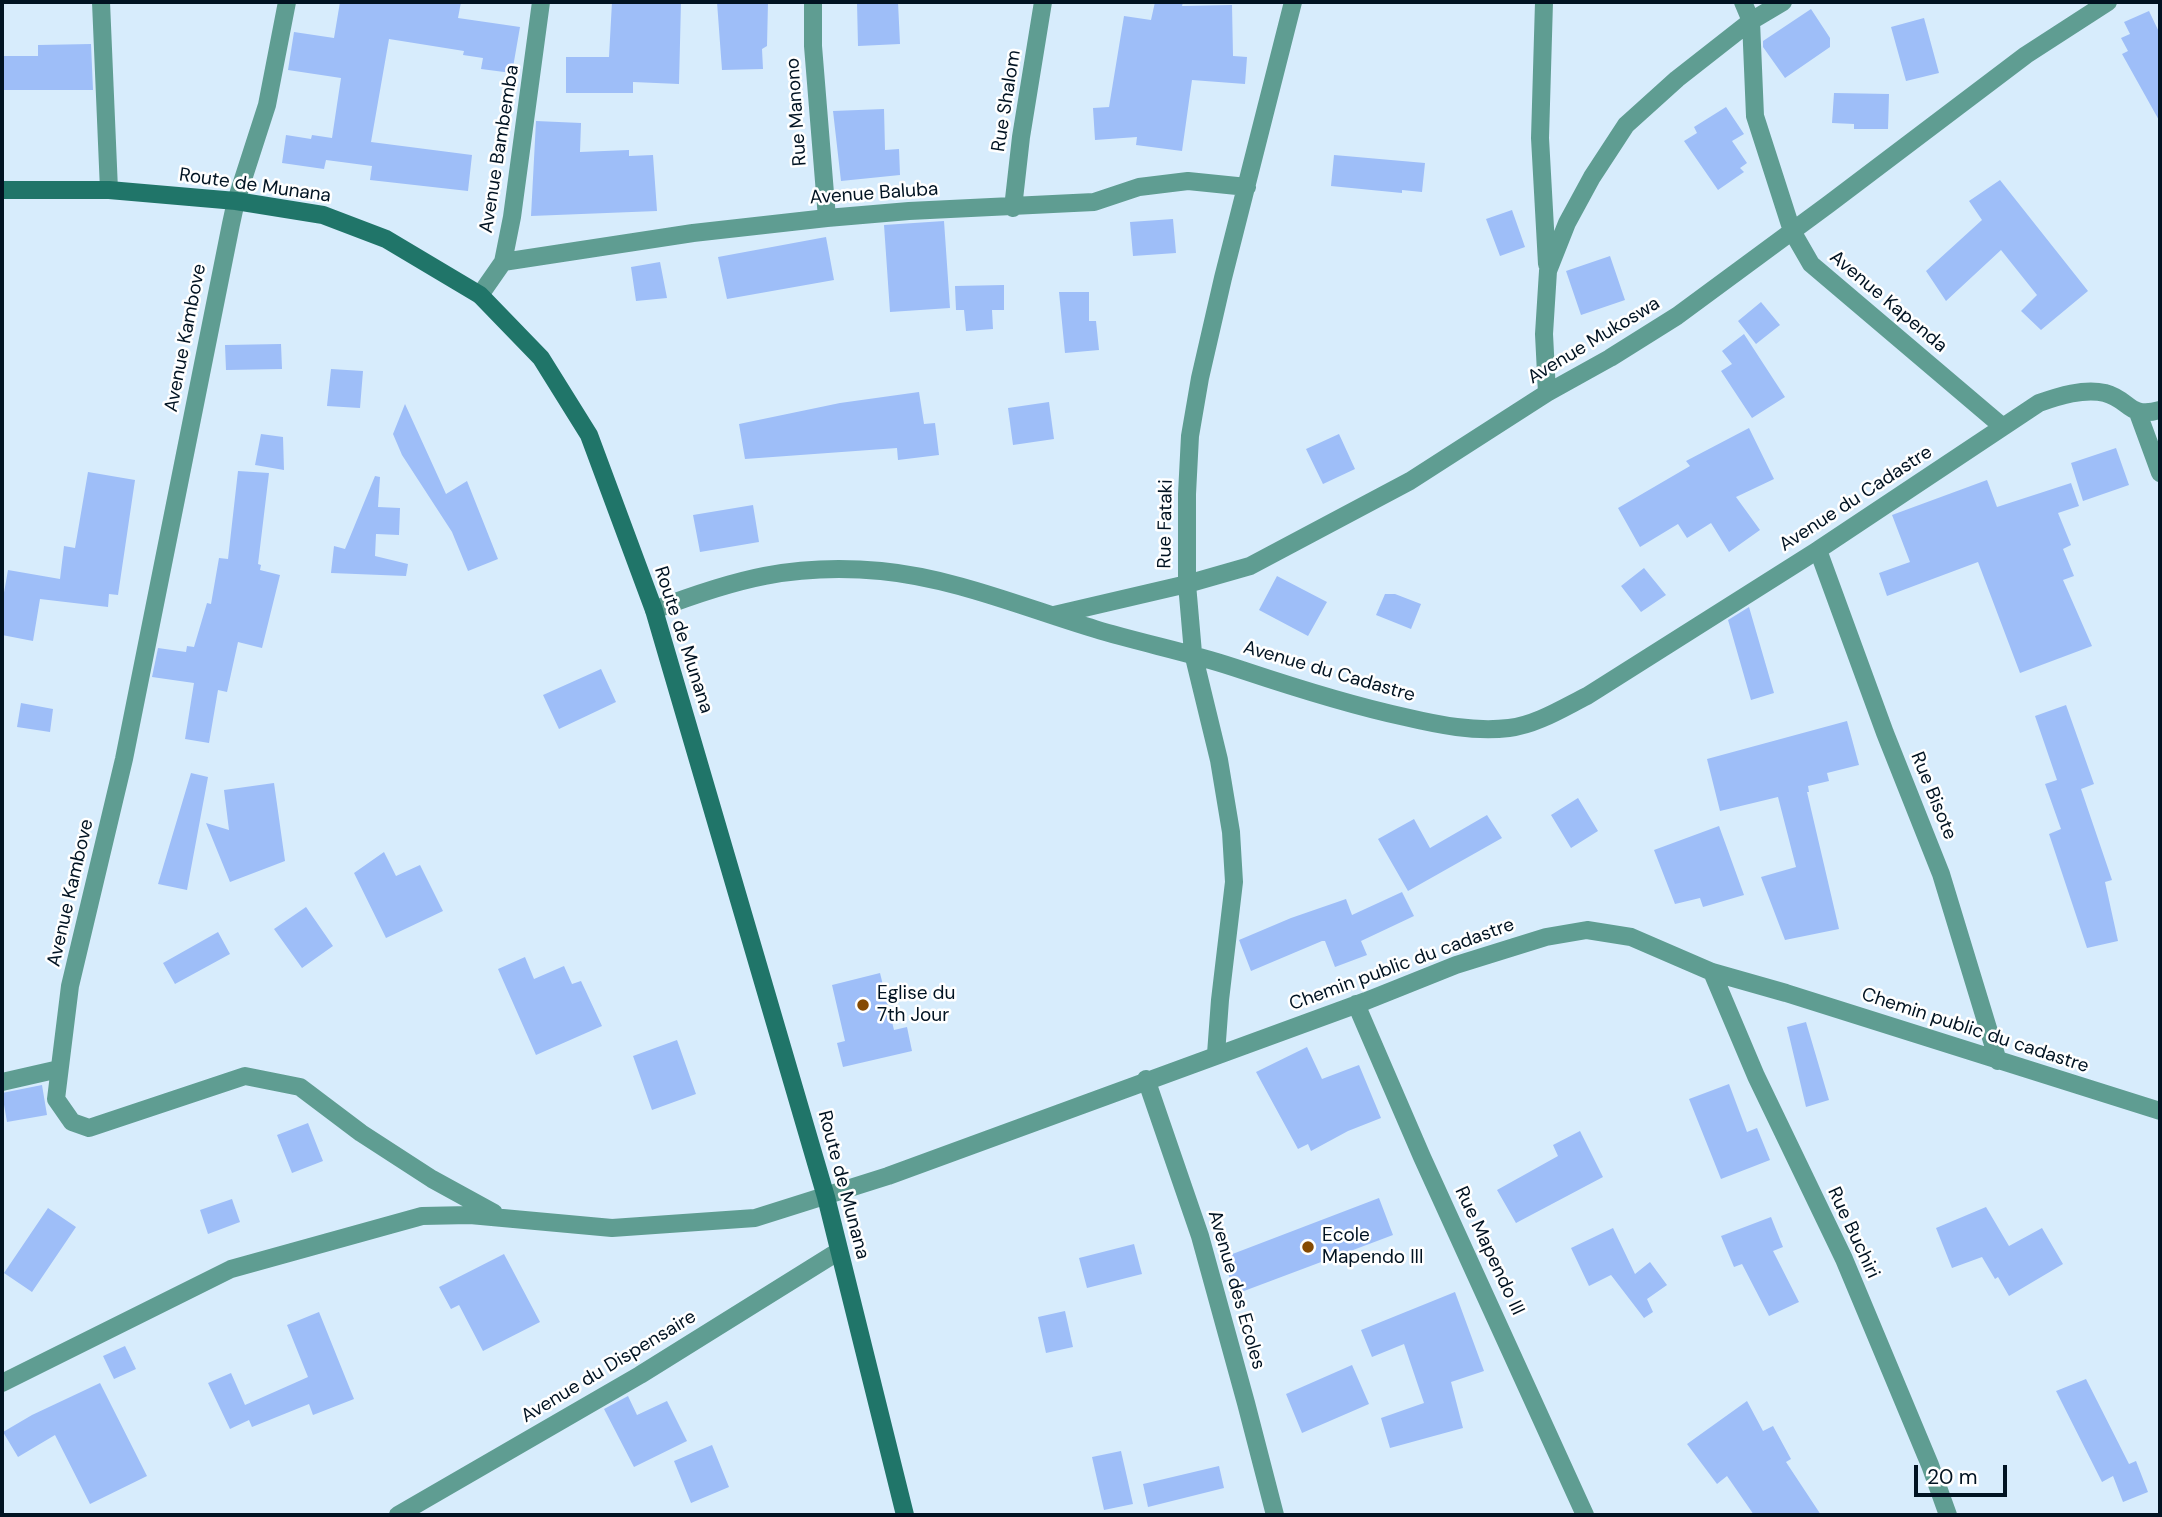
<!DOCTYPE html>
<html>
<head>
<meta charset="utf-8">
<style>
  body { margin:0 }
  #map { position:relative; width:2162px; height:1517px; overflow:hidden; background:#d7ecfc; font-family:"DM Sans",sans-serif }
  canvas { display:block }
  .frame { position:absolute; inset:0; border:4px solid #011322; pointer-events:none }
  .scale { position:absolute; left:1914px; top:1465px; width:93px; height:32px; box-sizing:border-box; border:4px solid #011322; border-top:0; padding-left:9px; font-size:21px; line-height:24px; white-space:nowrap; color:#011322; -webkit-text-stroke:5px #fff; paint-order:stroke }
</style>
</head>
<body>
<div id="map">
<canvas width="2162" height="1517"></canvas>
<div class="frame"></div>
<div class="scale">20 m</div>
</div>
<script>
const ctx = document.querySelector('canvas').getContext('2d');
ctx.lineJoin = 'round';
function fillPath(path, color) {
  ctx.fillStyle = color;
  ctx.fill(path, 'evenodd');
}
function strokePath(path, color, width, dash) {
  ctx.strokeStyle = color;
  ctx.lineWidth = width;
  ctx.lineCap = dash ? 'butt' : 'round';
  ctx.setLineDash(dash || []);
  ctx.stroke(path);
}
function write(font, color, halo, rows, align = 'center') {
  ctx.font = font + ' "DM Sans",sans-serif';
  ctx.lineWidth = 5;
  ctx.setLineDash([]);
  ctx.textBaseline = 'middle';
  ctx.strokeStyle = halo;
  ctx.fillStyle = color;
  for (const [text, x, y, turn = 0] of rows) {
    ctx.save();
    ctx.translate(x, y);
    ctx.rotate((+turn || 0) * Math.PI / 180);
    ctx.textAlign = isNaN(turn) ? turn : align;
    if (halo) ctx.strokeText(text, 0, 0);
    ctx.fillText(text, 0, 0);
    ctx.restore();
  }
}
fillPath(new Path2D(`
  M 340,2 L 461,2 L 458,18 L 520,27 L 512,73 L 481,69 L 483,58 L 463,55 L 464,51 L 389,39 L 371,142 L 472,155 L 468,191 L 370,180 L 372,166 L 326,160 L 324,169 L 282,163 L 286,135 L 311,139 L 312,135 L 332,138 L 341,78 L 288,70 L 294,32 L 334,38 Z
  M 612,2 L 681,2 L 679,84 L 633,82 L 633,93 L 566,93 L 566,57 L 609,57 Z
  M 717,2 L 768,2 L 767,46 L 762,49 L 763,69 L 722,70 Z
  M 857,2 L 898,2 L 900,44 L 858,46 Z
  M 1155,2 L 1183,2 L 1182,6 L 1232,5 L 1233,56 L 1247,57 L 1245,84 L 1192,80 L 1182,151 L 1136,145 L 1137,137 L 1095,140 L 1093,108 L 1109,107 L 1124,16 L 1151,20 Z
  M 1811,9 L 1830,38 L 1830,47 L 1785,78 L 1763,47 L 1763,41 Z
  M 2149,11 L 2160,34 L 2160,122 L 2122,54 L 2128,51 L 2121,38 L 2130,34 L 2124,22 Z
  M 1924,18 L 1939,73 L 1906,81 L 1891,27 Z
  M 91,44 L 93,90 L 2,90 L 2,56 L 38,56 L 38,45 Z
  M 1834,93 L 1889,94 L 1888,129 L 1854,129 L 1854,124 L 1832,123 Z
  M 1726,107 L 1744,134 L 1732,141 L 1747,163 L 1740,168 L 1744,172 L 1718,190 L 1684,141 L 1697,133 L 1694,127 Z
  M 884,109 L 885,150 L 899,149 L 900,175 L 841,181 L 833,111 Z
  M 536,121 L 581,123 L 580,152 L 629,150 L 629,156 L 653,155 L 657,211 L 531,216 Z
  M 1334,155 L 1425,163 L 1422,192 L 1402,190 L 1402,193 L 1331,186 Z
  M 2000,180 L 2088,291 L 2041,330 L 2021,311 L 2037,295 L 2001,250 L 1946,301 L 1926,271 L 1982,220 L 1969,201 Z
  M 1512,210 L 1525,247 L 1500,256 L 1486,219 Z
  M 1173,219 L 1176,253 L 1133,256 L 1130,222 Z
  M 944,221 L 950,308 L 890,312 L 884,225 Z
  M 826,237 L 834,280 L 727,299 L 718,257 Z
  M 1610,256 L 1625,300 L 1581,315 L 1566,271 Z
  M 660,262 L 667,298 L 636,301 L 631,267 Z
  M 1004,285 L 1004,310 L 992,310 L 993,329 L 966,331 L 964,310 L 956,310 L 955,286 Z
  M 1059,292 L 1089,292 L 1089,321 L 1096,321 L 1099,350 L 1065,353 Z
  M 1761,302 L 1780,325 L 1756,344 L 1738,321 Z
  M 1744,334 L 1785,397 L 1752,418 L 1721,371 L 1732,364 L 1722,351 Z
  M 281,344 L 282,369 L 226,370 L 225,345 Z
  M 331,369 L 363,371 L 360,408 L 327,406 Z
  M 919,392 L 924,424 L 935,423 L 939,455 L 898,460 L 897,448 L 745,459 L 739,424 L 840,403 Z
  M 1049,402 L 1054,439 L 1013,445 L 1008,408 Z
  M 405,404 L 446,494 L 467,481 L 498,559 L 468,571 L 452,532 L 402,455 L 393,434 Z
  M 1749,428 L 1774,479 L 1736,497 L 1760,530 L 1729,552 L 1711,523 L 1687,538 L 1678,524 L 1640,547 L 1618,508 L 1690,466 L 1686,461 Z
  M 261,434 L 283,437 L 284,470 L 255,465 Z
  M 1339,434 L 1355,469 L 1323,484 L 1306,449 Z
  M 2116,448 L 2129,485 L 2083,501 L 2071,463 Z
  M 238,471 L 269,473 L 258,564 L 261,565 L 260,570 L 280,575 L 262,648 L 238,642 L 227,692 L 218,690 L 209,743 L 185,739 L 194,683 L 152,677 L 158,648 L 186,652 L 187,646 L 194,647 L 207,603 L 211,604 L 219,558 L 228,559 Z
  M 88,472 L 135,480 L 118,595 L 109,594 L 108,607 L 40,599 L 33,641 L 2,635 L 2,604 L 8,570 L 60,579 L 64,546 L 75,548 Z
  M 375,476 L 380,477 L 378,507 L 400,508 L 399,535 L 376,534 L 375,556 L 408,564 L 406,576 L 331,573 L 334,546 L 345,549 Z
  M 1987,480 L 1997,507 L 2071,483 L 2079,506 L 2058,513 L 2071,545 L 2063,549 L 2074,576 L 2063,580 L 2092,646 L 2020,673 L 1978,562 L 1887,596 L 1879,573 L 1910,562 L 1892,515 Z
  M 753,505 L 759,542 L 700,552 L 693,515 Z
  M 1644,568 L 1666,595 L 1641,612 L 1621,586 Z
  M 1277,576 L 1327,602 L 1308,636 L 1259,610 Z
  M 1385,594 L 1395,594 L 1421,604 L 1411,629 L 1376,615 Z
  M 1749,607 L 1774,693 L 1751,700 L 1728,620 Z
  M 601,669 L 616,702 L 559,729 L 543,695 Z
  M 21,703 L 53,709 L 50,732 L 17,727 Z
  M 2066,705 L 2094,784 L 2081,789 L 2112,880 L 2105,882 L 2118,941 L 2087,948 L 2049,834 L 2061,829 L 2045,784 L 2057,780 L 2035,716 Z
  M 1847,721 L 1859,765 L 1827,773 L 1829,781 L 1808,786 L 1809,792 L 1807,792 L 1839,929 L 1785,940 L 1761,877 L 1796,867 L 1778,797 L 1720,811 L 1707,759 Z
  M 191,773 L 208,777 L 187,890 L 158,884 Z
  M 274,783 L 285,861 L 230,882 L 206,823 L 229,830 L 224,790 Z
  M 1578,798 L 1598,831 L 1571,848 L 1551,815 Z
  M 1487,815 L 1502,838 L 1408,891 L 1378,839 L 1414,819 L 1430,848 Z
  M 1719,826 L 1744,895 L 1703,907 L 1700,898 L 1675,904 L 1654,850 Z
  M 384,852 L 396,876 L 420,865 L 443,911 L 386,938 L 354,873 Z
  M 1402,892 L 1414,916 L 1361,941 L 1367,955 L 1335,967 L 1325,941 L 1322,941 L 1251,971 L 1239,940 L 1291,918 L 1346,899 L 1352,915 Z
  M 306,907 L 333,946 L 302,968 L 274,929 Z
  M 218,932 L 230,954 L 175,984 L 163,963 Z
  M 525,957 L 534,979 L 564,966 L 572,984 L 581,981 L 602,1026 L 536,1055 L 498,969 Z
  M 880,973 L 894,1030 L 907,1027 L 912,1051 L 843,1067 L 837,1043 L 845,1041 L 832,985 Z
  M 1806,1022 L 1829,1100 L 1806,1107 L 1787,1027 Z
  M 677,1040 L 696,1094 L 652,1110 L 633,1056 Z
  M 1307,1047 L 1322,1079 L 1359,1065 L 1381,1118 L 1348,1131 L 1311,1151 L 1308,1144 L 1298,1149 L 1256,1072 Z
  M 1729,1084 L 1747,1132 L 1757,1128 L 1770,1160 L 1721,1179 L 1689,1099 Z
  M 42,1085 L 47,1115 L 7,1122 L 2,1093 Z
  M 308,1123 L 323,1161 L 292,1173 L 277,1135 Z
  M 1580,1131 L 1603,1177 L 1516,1223 L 1497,1190 L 1558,1156 L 1553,1145 Z
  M 1379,1198 L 1393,1235 L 1236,1294 L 1222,1258 Z
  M 232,1199 L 240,1222 L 208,1234 L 200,1210 Z
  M 1986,1207 L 2009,1246 L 2042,1228 L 2063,1264 L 2009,1296 L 1998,1277 L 1995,1279 L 1982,1257 L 1952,1268 L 1936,1228 Z
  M 48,1208 L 76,1227 L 32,1292 L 4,1273 Z
  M 1771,1217 L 1783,1247 L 1773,1251 L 1799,1302 L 1769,1316 L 1742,1264 L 1734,1267 L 1721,1236 Z
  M 1613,1228 L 1635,1274 L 1650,1262 L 1667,1285 L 1647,1299 L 1653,1312 L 1644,1318 L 1611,1275 L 1589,1286 L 1571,1248 Z
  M 1134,1244 L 1142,1274 L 1087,1288 L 1079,1258 Z
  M 504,1254 L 540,1322 L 483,1351 L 459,1305 L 451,1309 L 439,1287 Z
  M 1455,1292 L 1484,1371 L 1451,1382 L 1463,1428 L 1390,1448 L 1381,1418 L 1424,1403 L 1404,1344 L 1372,1357 L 1361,1330 Z
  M 1065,1311 L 1073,1347 L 1046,1353 L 1038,1317 Z
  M 319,1312 L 354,1399 L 313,1415 L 309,1404 L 252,1427 L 249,1420 L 230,1429 L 208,1383 L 231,1373 L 245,1405 L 308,1377 L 287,1325 Z
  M 125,1346 L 136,1369 L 114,1379 L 103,1356 Z
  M 1352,1365 L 1369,1404 L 1302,1433 L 1286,1394 Z
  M 2086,1379 L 2129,1464 L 2136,1461 L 2148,1492 L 2123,1502 L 2113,1476 L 2102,1482 L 2056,1391 Z
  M 100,1383 L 147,1476 L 90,1504 L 55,1435 L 18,1457 L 3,1432 L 32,1415 Z
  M 628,1396 L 637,1415 L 667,1401 L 687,1441 L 634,1467 L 604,1409 Z
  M 1747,1401 L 1763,1431 L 1773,1426 L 1791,1459 L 1786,1462 L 1821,1515 L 1754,1515 L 1727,1476 L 1717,1484 L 1687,1444 Z
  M 712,1445 L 729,1487 L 691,1503 L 674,1461 Z
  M 1121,1451 L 1133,1504 L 1104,1510 L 1092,1457 Z
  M 1219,1466 L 1224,1488 L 1148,1507 L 1143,1484 Z`), '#9ebef8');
strokePath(new Path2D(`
  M 101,2 L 109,190
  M 287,2 L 267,105 L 236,201 L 231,224 L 124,759 L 70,986 L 56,1099 L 72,1122 L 89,1128 L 245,1076 L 300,1087 L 361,1133 L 432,1179 L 494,1213
  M 813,2 L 813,46 L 827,218
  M 1544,2 L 1540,138 L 1547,264
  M 1743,2 L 1751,21 L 1755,116 L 1792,231 L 1811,264 L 2003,427
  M 1013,208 L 1021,137 L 1043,2
  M 503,262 L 693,233 L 827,218 L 909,211 L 1094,202 L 1139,187 L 1188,181 L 1247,187
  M 480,295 L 503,262 L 512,217 L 541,2
  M 1547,393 L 1544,334 L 1548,271 L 1567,223 L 1592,177 L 1626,125 L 1677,79 L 1751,21 L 1783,2
  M 2138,413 L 2160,473
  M 1818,550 L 1885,733 L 1941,874 L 1998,1061
  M 654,610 C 735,579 793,563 881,571 C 954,578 1025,608 1095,629 C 1144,644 1194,653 1242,670 C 1296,688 1349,705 1405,717 C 1439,725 1474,732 1509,728 C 1536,725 1563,708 1587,696 L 1818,550 L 2039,403 C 2059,396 2084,388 2105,393 C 2131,400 2128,419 2160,410
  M 1054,615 L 1187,584 L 1250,566 L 1410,481 L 1547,393 L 1610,358 L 1677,316 L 1829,204 L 2026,55 L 2108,2
  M 1712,972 L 1756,1076 L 1844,1259 L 1930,1465 L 1948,1515
  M 1356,1004 L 1422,1157 L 1585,1515
  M 1216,1054 L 1220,1000 L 1234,882 L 1231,832 L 1219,760 L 1193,653 L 1187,584 L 1187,494 L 1190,436 L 1200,378 L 1223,278 L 1293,2
  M 1146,1079 L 1200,1236 L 1246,1403 L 1275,1515
  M 2,1082 L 59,1069
  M 2,1383 L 231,1269 L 422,1216 L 470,1215 L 612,1228 L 755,1218 L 888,1176 L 1366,1001 L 1456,965 L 1546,937 L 1587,930 L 1631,937 L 1712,972 L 1786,993 L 2160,1111
  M 398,1515 L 640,1375 L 839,1251`), '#5f9d92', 18);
strokePath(new Path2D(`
  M 2,190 L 109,190 L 236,201 L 323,215 L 386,239 L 480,295 L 541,358 L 589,435 L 654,610 L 826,1197 L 905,1515`), '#207569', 18);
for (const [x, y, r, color] of [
  [863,1005,7,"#854a02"],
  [1308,1247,7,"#854a02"]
]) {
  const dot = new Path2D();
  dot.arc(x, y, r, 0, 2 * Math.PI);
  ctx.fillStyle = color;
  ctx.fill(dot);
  strokePath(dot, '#fff', 2.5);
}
write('19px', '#011322', '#fff', [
  ["Rue Shalom",1007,101,-81],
  ["Rue Manono",797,112,-94],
  ["Avenue Bambemba",500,149,-81],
  ["Route de Munana",255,186,8],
  ["Avenue Baluba",874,194,-4],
  ["Avenue Kapenda",1888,302,40],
  ["Avenue Kambove",186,338,-79],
  ["Avenue Mukoswa",1594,341,-31],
  ["Avenue du Cadastre",1856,499,-33],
  ["Rue Fataki",1166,524,-89],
  ["Route de Munana",683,640,72],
  ["Avenue du Cadastre",1329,672,16],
  ["Rue Bisote",1933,796,68],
  ["Avenue Kambove",71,893,-77],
  ["Chemin public du cadastre",1402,965,-20],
  ["Chemin public du cadastre",1975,1031,18],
  ["Route de Munana",843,1185,75],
  ["Rue Buchiri",1853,1233,65],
  ["Rue Mapendo III",1489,1251,65],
  ["Avenue des Ecoles",1236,1290,74],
  ["Avenue du Dispensaire",609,1367,-31]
]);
write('19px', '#011322', '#fff', [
  ["Eglise du",877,994],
  ["7th Jour",877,1016],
  ["Ecole",1322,1236],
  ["Mapendo III",1322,1258]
], 'left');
</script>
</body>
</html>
